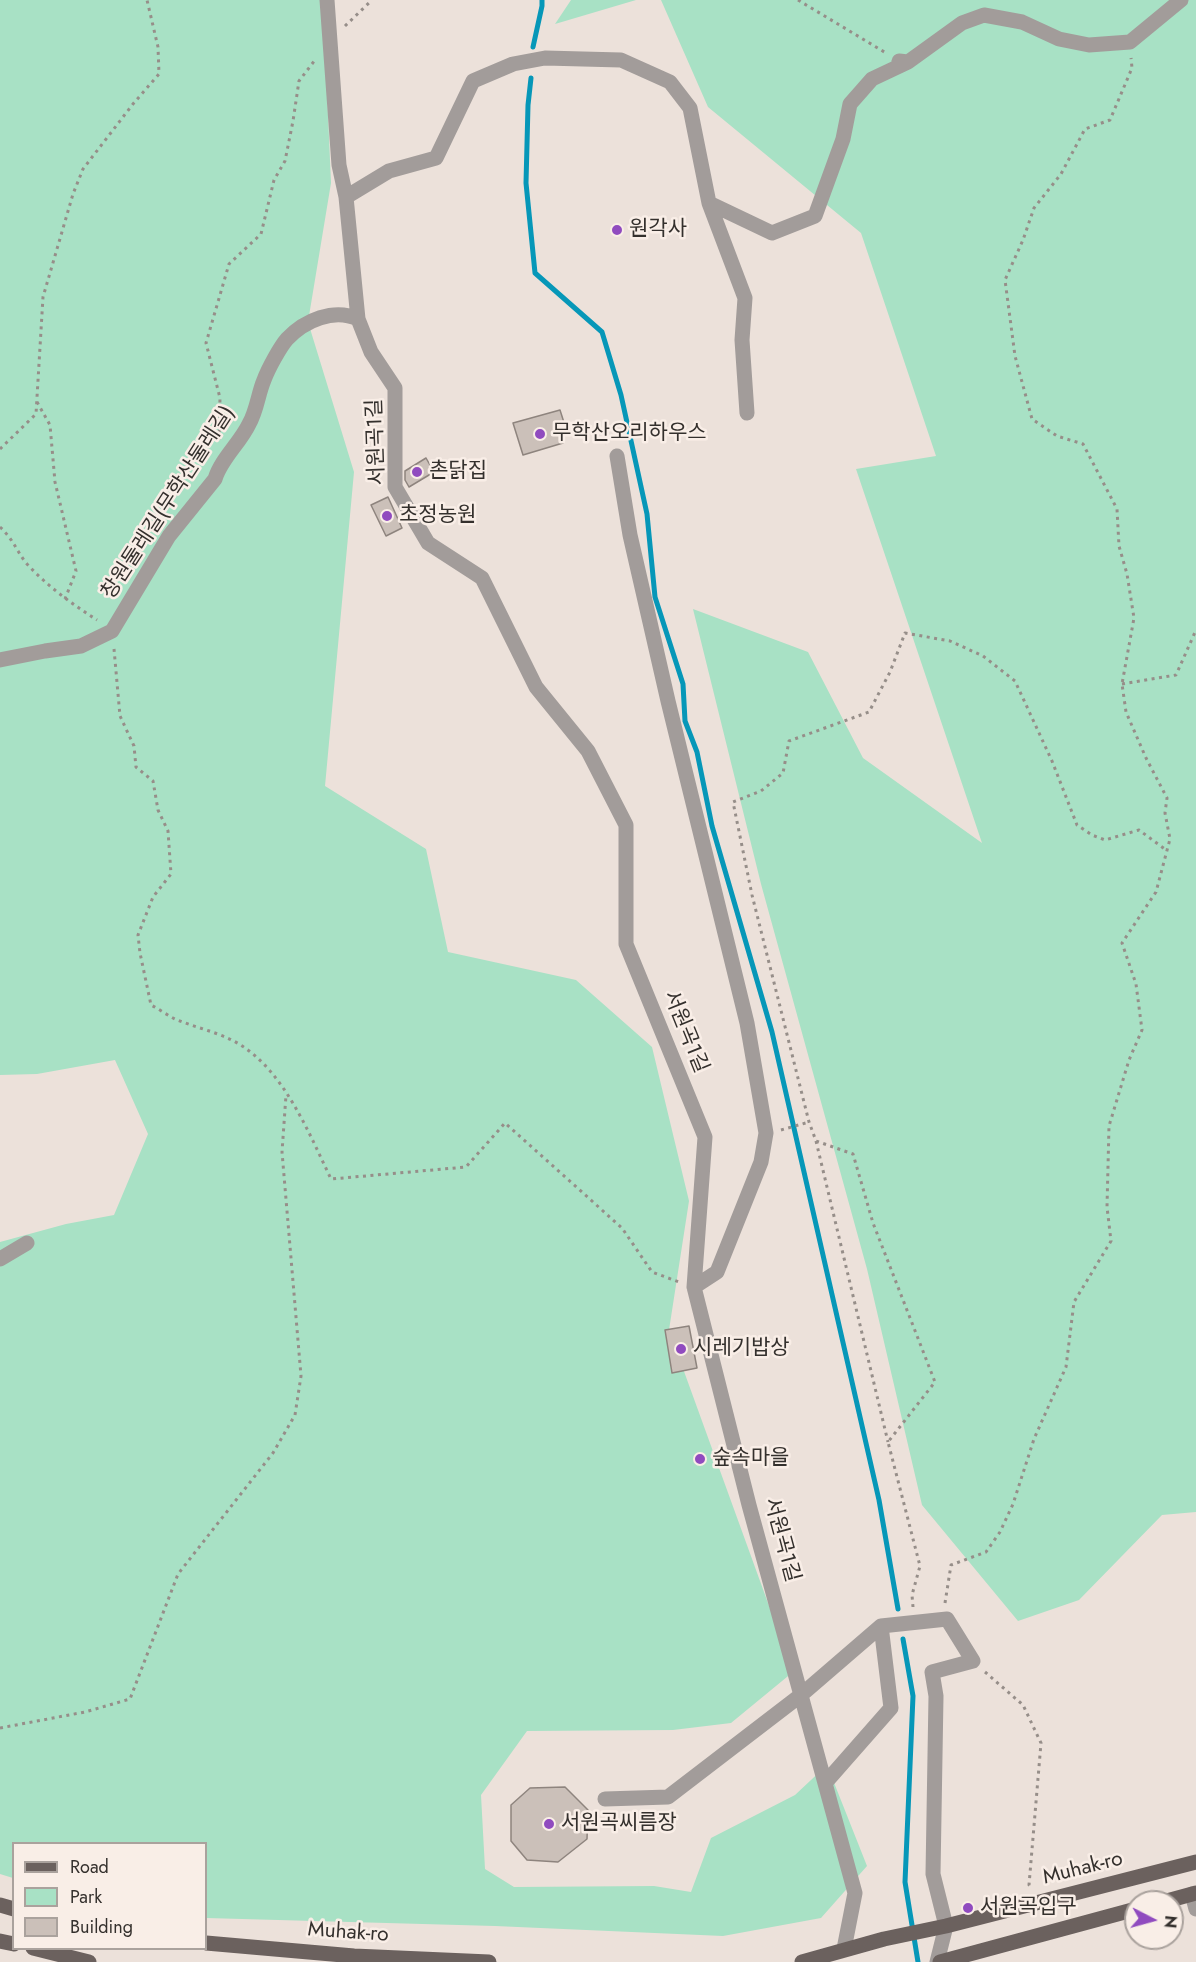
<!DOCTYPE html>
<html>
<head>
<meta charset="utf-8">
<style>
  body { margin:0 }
  #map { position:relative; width:1196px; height:1962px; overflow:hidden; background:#ece1da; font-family:Jost,sans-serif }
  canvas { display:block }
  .legend { position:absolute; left:12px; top:1842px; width:195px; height:108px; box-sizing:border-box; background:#f9eee7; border:2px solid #aaa29d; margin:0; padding:8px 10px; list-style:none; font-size:18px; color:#34302d }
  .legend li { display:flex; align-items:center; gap:12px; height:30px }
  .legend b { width:30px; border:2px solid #aaa29d }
  .north { position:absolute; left:1124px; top:1890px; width:60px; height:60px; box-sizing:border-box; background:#f9eee7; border:2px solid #aaa29d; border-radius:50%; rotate:96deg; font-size:16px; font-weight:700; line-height:24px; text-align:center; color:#34302d }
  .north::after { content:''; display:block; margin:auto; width:21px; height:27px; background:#904bbf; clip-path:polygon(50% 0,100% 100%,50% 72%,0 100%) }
</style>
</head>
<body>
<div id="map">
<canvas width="1196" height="1962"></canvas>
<ul class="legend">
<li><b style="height:8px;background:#6b615e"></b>Road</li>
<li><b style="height:16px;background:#a8e1c5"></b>Park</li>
<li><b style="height:16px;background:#cbc0b9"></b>Building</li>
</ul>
<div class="north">N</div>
</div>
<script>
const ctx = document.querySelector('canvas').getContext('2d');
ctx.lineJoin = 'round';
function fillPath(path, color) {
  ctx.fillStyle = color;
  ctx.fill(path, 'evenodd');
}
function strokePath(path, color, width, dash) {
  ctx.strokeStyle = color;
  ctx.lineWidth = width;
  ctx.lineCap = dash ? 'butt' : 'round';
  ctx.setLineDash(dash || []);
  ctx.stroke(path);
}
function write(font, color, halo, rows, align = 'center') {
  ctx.font = font + ' Jost,"Noto Sans KR",sans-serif';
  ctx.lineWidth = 5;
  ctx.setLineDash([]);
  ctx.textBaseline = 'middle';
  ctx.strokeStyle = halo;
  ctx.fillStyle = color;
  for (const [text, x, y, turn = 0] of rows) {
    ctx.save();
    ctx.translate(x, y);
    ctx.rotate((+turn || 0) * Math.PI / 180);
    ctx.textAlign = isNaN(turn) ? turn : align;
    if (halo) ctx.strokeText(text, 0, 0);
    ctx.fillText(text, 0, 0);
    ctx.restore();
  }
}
fillPath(new Path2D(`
  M 0,0 L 323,0 L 331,183 L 308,322 L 354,472 L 325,786 L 426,849 L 448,952 L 576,980 L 652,1047 L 689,1201 L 669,1330 L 793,1672 L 731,1723 L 673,1730 L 527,1731 L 481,1795 L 485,1869 L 514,1887 L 654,1886 L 691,1892 L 711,1838 L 795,1795 L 827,1765 L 867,1866 L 821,1918 L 723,1936 L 495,1926 L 206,1918 L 206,1844 L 14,1844 L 13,1878 L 0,1874 L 0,1242 L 66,1224 L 114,1215 L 148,1134 L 115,1060 L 37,1074 L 0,1075 Z
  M 571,0 L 636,0 L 555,24 Z
  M 661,0 L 1196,0 L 1196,1512 L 1162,1515 L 1079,1600 L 1018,1621 L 922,1505 L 867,1269 L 761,884 L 693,609 L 808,652 L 863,758 L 982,843 L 856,469 L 936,456 L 861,233 L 708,107 Z`), '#a8e1c5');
strokePath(new Path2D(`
  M 533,47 L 542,6 L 542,0
  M 531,78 L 528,105 L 526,183 L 535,273 L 602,332 L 621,395 L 647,514 L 655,597 L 683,684 L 685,721 L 697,752 L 712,826 L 772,1032 L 879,1500 L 898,1609
  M 903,1639 L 913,1696 L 905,1882 L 918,1962`), '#0697b8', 5);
const building = new Path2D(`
  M 560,410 L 567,432 L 561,435 L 563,443 L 523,455 L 513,423 Z
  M 426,458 L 434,472 L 409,487 L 405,480 L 405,471 Z
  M 388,497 L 402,528 L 386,536 L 371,505 Z
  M 689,1326 L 697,1368 L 672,1373 L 665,1330 Z
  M 565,1787 L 588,1810 L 587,1839 L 558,1862 L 527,1860 L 511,1841 L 511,1805 L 530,1788 Z`);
fillPath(building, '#cbc0b9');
strokePath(building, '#8e847e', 1.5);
strokePath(new Path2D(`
  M 798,0 L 886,53
  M 345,26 L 372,0
  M 37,402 L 50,425 L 55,482 L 76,571 L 65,599
  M 219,440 L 220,398 L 206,343 L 229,264 L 261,234 L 274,180 L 285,161 L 293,121 L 299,81 L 315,60
  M 0,449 L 36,414 L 43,297 L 73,194 L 83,169 L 133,104 L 159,74 L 158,47 L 147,0
  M 0,527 C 14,540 17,552 27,564 C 47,586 72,604 97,620
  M 114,649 L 120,716 L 134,746 L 136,767 L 153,781 L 158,810 L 168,831 L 171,874 L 153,897 L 138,935 L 140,953 L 151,1005 C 159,1009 167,1015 175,1019 C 196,1028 219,1032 239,1044 C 284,1071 309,1133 331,1179 L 466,1167 L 505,1123 L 622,1228 L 652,1272 L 679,1282
  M 1122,684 L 1176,675 L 1196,630
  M 781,1130 L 809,1122
  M 816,1141 L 888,1442
  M 945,1603 L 951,1565 L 986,1552 L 1000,1532 L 1013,1504 L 1034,1439 L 1066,1367 L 1074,1302 L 1111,1241 L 1107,1207 L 1109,1126 L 1129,1060 L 1142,1030 L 1136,984 L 1122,943 L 1156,892 L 1170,839 L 1165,813 L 1167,798 L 1146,758 L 1126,712 L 1122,684 L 1134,618 L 1127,574 L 1119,546 L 1117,509 L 1083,444 L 1057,436 L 1032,419 L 1015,356 L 1005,280 L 1023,240 L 1034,208 L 1061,174 L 1085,129 L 1110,120 L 1132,68 L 1131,58
  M 913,1607 L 912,1595 L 920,1566 L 888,1442 L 935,1382 L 873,1223 L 853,1154 L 816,1141 L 809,1122 L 752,895 L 733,802 L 761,791 L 783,773 L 789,741 L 869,712 L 890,672 L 905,633 L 950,641 L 983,656 L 1015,681 L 1052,761 L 1077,825 L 1092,835 L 1105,840 L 1139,830 L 1166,850
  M 985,1672 L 1023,1705 L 1041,1743 L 1029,1885 L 1030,1886
  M 0,1728 L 85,1712 L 130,1699 L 178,1574 L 273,1453 L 295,1415 L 301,1376 L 282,1152 L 286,1095`), '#968e89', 3, [3, 4.5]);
strokePath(new Path2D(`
  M 327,0 L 339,165 L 346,197 L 358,319 L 371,352 L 395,388 L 395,487 L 428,543 L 482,578 L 536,687 L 588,751 L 626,825 L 626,944 L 705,1137 L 694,1287 L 749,1505 L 855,1893 L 844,1949
  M 899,61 L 908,62 L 962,23 L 984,15 L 1022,22 L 1059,39 L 1089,45 L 1130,42 L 1181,0
  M 346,197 L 389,171 L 436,158 L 473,81 L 513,64 L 545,58 L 621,60 L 670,82 L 690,108 L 709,203 L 772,233 L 815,216 L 843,139 L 850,104 L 872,79 L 908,62
  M 709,203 L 745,298 L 742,340 L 747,413
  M 617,456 L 630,535 L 668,701 L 747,1023 L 766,1133 L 761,1162 L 717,1272 L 694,1287
  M 0,660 L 45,651 L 81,646 L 112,631 L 169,536 L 215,479 C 221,459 240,443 249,424 C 257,410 258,394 264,380 C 268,369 280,347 287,339 C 305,320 334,308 358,319
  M 0,1259 L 27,1243
  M 826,1782 L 891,1708 L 881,1626
  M 605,1799 L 668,1797 L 801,1695 L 881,1626 L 947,1619 L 973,1661 L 932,1672 L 936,1696 L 933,1874 L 946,1926 L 937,1962
  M 1192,1894 L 1196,1909`), '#a29c9a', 15);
strokePath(new Path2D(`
  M 1163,1902 L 1196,1893
  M 0,1905 L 14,1909
  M 0,1941 L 14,1944
  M 206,1943 L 354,1956 L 489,1962
  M 33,1948 L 89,1962
  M 802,1962 L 884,1939 L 946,1926 L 1196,1862
  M 940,1962 L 1136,1909`), '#6b615e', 15);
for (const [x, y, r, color] of [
  [617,230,6,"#904bbf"],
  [540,434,6,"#904bbf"],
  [417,472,6,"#904bbf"],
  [387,516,6,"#904bbf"],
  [681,1349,6,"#904bbf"],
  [700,1459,6,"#904bbf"],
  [549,1824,6,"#904bbf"],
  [968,1908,6,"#904bbf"]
]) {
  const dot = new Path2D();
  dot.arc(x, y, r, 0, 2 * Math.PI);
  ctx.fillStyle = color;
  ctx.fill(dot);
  strokePath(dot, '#f9eee7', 2);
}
write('21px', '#34302d', '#f9eee7', [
  ["원각사",629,230],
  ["무학산오리하우스",552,434],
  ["촌닭집",429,472],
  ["초정농원",399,516],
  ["시레기밥상",693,1349],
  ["숲속마을",712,1459],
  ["서원곡씨름장",561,1824],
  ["서원곡입구",980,1908]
], 'left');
write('21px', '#34302d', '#f9eee7', [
  ["서원곡1길",377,442,-92],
  ["창원둘레길(무학산둘레길)",169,503,-57],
  ["서원곡1길",685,1032,68],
  ["서원곡1길",781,1540,75],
  ["Muhak-ro",1083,1869,-14],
  ["Muhak-ro",348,1933,4]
]);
</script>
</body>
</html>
